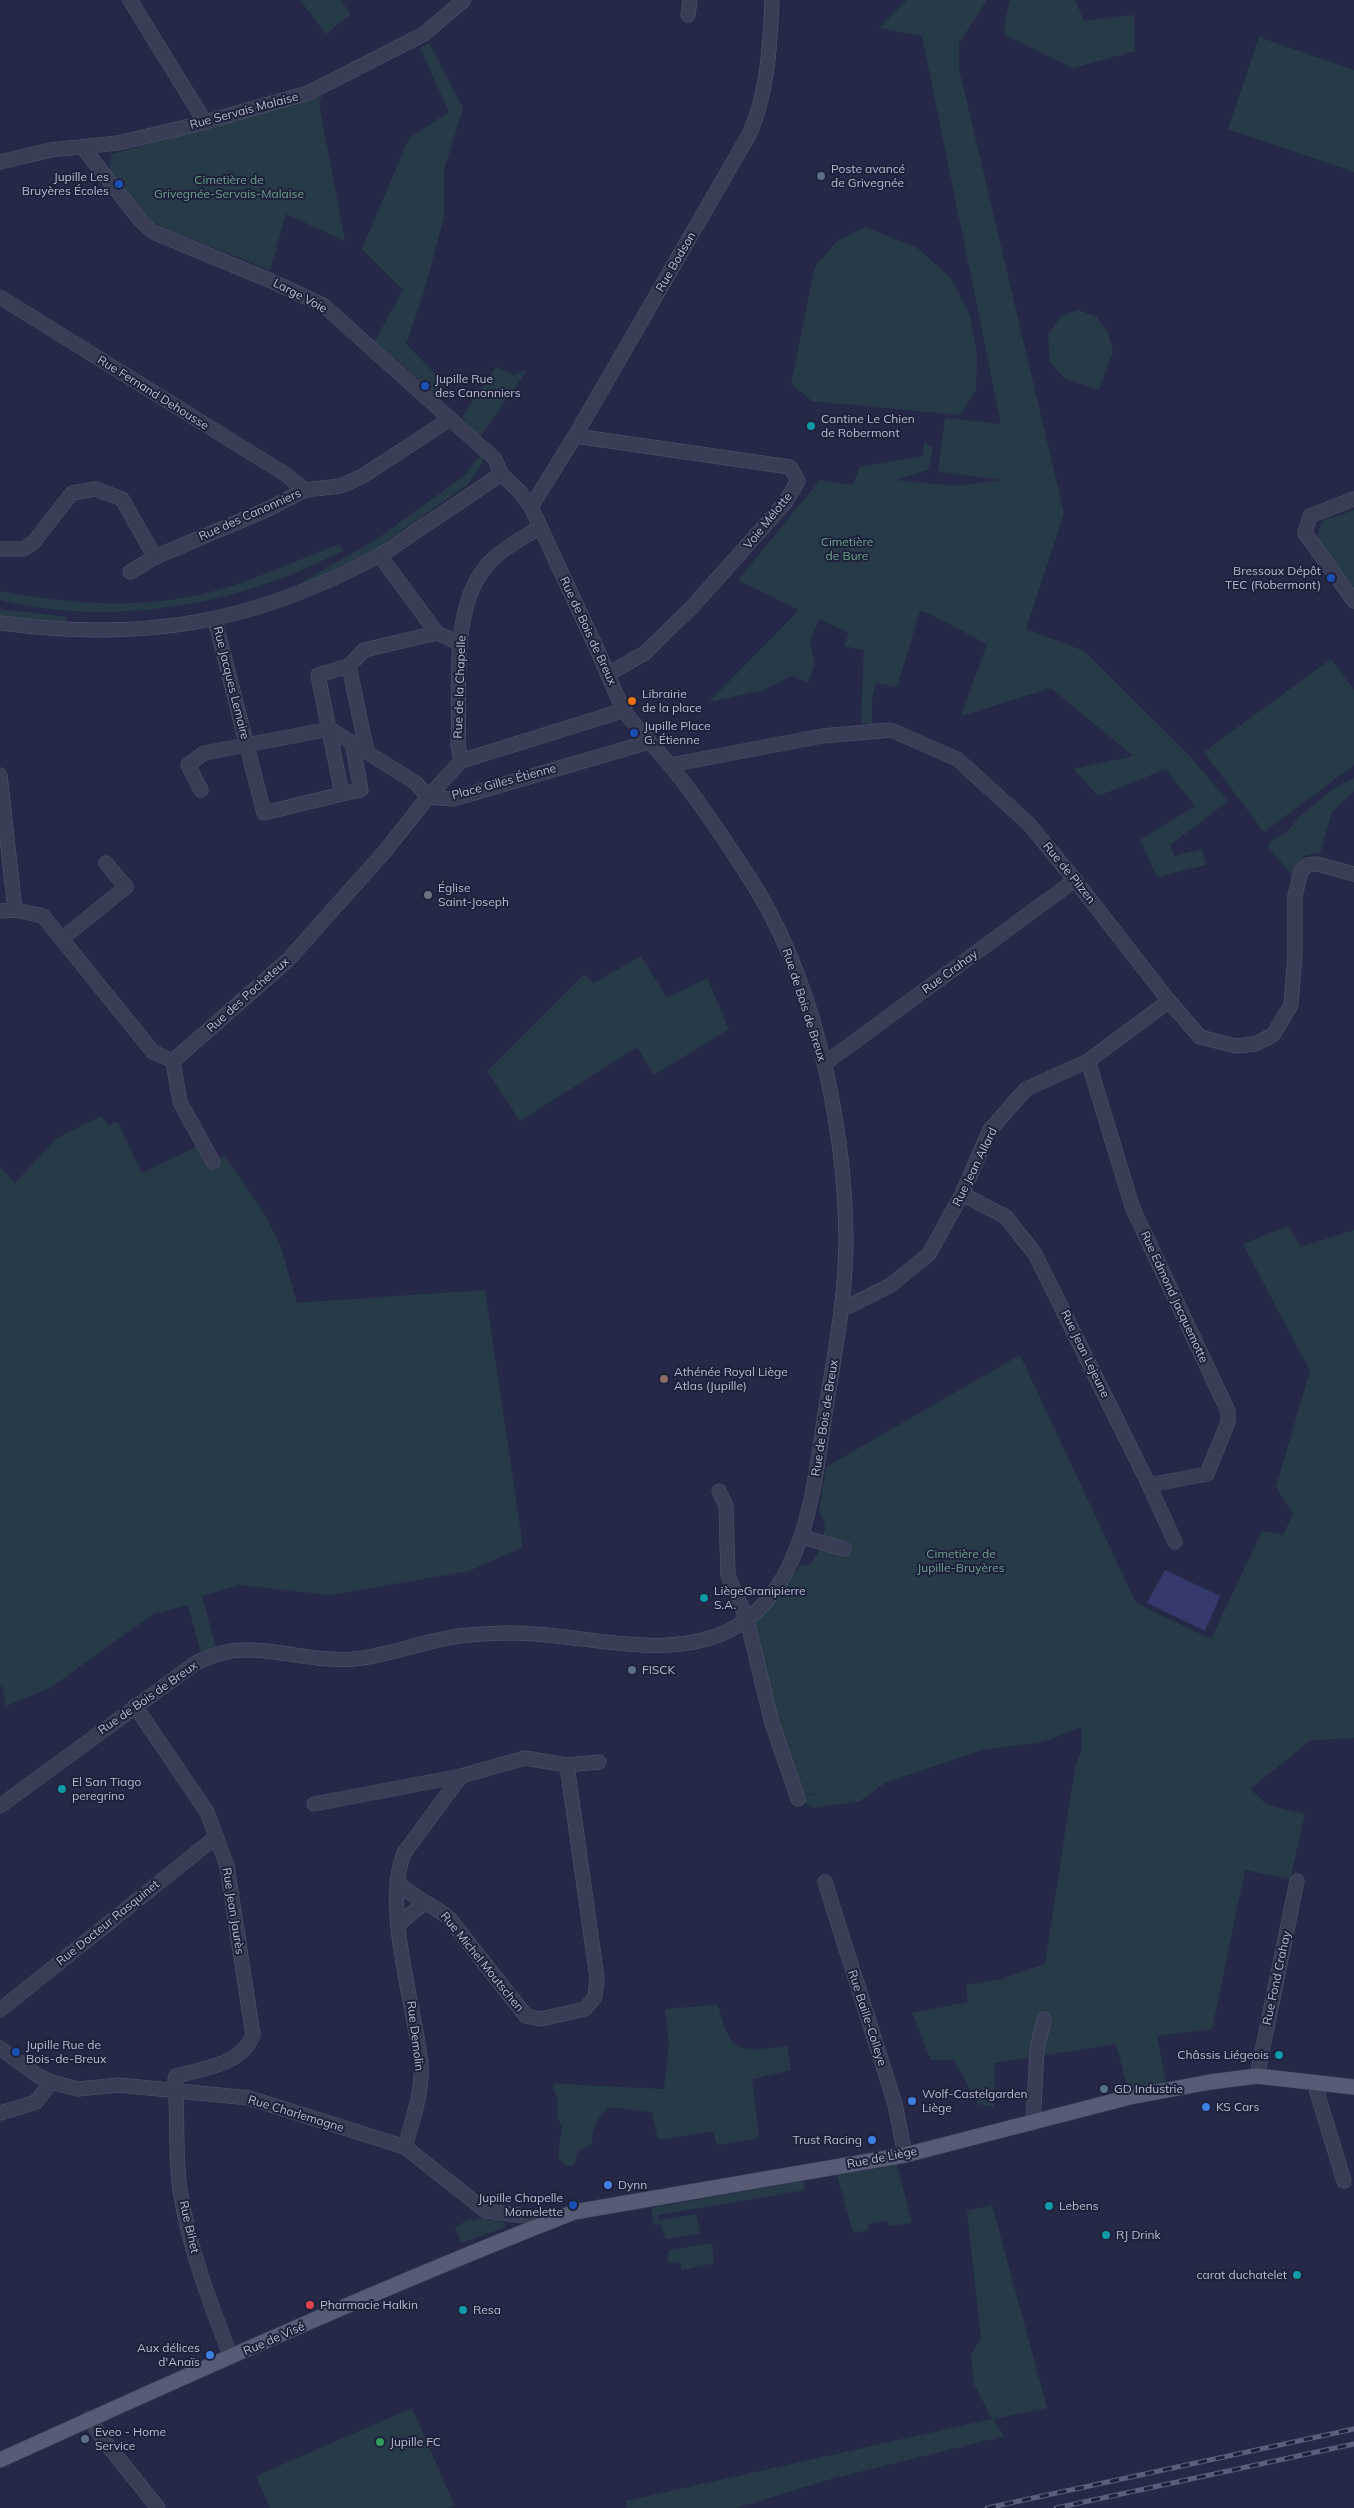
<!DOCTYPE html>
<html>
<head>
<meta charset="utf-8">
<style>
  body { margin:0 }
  canvas { display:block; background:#252947 }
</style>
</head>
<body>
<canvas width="1354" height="2508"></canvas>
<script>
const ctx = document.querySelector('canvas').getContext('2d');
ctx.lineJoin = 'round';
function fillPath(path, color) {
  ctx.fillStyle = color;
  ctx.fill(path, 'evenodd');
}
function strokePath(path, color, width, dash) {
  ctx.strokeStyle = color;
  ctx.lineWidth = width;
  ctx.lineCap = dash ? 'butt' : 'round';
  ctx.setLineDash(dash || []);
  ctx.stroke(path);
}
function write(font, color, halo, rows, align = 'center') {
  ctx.font = font + ' Mulish,sans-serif';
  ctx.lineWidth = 4;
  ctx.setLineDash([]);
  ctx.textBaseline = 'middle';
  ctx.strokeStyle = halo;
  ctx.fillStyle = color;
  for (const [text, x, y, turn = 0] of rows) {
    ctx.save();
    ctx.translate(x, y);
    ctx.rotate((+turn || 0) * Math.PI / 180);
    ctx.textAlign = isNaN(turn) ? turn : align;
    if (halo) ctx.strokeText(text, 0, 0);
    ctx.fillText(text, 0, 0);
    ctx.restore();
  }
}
fillPath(new Path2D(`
  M 300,0 L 340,0 L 351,14 L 326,34 Z
  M 907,0 L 987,0 L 959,43 L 959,69 L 1064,513 L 1026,629 L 1084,651 L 1188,754 L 1228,801 L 1170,845 L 1174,856 L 1202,849 L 1206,865 L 1157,877 L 1140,840 L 1195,806 L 1166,769 L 1098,796 L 1074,769 L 1133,756 L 1051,688 L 961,716 L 987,644 L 932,615 L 920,611 L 897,687 L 876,683 L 872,700 L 872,724 L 861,723 L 864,650 L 844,646 L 849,633 L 819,619 L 810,642 L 815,665 L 808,682 L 791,676 L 761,691 L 709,702 L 799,610 L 738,580 L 820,480 L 853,485 L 860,467 L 923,456 L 924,443 L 933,448 L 928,470 L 895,480 L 954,486 L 1004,480 L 938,472 L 945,418 L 1001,424 L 922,36 L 879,28 Z
  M 1010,0 L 1075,0 L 1084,21 L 1134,15 L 1135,51 L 1073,68 L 1005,35 L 1005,21 Z
  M 1259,37 L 1354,70 L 1354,172 L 1228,129 Z
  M 429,43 L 463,108 L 444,170 L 444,217 L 423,295 L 406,344 L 445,384 L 436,395 L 375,341 L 403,290 L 362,249 L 409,138 L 449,112 L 420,48 Z
  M 322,95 L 319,104 L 345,241 L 286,214 L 270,270 L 159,226 L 148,217 L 109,170 L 112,154 Z
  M 865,227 L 917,248 L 951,278 L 970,315 L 977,355 L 976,390 L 960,415 L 812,401 L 791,384 L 815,267 L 837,241 Z
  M 1078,310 L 1097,317 L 1108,333 L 1113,351 L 1099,390 L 1064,378 L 1050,362 L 1048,335 L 1061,316 Z
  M 496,367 L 514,375 L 527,370 L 479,438 L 462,417 Z
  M 481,455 L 483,462 L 468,484 L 379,547 L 305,584 L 304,581 L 377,539 L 464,476 Z
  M 1354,510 L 1354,588 L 1317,538 L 1322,521 Z
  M 339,544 L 344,551 C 321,561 298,573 274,581 C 189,612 88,622 0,600 L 0,591 C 70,604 137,610 207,593 C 253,581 296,561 339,544 Z
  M 0,609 L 68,617 L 63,623 L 0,617 Z
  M 1331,659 L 1354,690 L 1354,765 L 1264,832 L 1204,752 Z
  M 1354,778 L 1354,791 L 1332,812 L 1320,853 L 1304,856 L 1292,875 L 1267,846 L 1274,838 L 1285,834 L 1300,816 L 1335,788 Z
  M 641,956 L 667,998 L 707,978 L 729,1029 L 654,1075 L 637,1047 L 520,1121 L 487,1071 L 584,974 L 594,983 Z
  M 101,1116 L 109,1126 L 117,1121 L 142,1173 L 198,1146 L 207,1165 L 225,1156 L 265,1215 L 281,1248 L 297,1303 L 485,1290 L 523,1547 L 469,1571 L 330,1595 L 240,1585 L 202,1596 L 216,1648 L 201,1653 L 188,1605 L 153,1614 L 50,1688 L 6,1706 L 2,1686 L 0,1687 L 0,1167 L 15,1183 L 56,1139 Z
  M 1288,1226 L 1301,1247 L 1354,1230 L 1354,1738 L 1311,1740 L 1250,1789 L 1267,1805 L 1305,1814 L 1290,1879 L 1245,1870 L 1212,2029 L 1157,2036 L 1166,2082 L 1128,2090 L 1116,2044 L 995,2063 L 994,2107 L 978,2104 L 954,2060 L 931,2060 L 912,2013 L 968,2002 L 966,1985 L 999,1980 L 1045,1964 L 1075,1768 L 1082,1748 L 1081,1727 L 1044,1742 L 982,1750 L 885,1783 L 860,1801 L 813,1808 L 798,1799 L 836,1787 L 801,1797 L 783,1737 L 754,1625 L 800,1566 L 809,1565 C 821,1554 832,1525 819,1513 L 826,1467 L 1020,1355 L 1136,1603 L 1211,1639 L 1262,1531 L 1283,1535 L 1293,1514 L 1276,1487 L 1310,1371 L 1243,1244 Z
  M 718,2005 C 731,2055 738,2052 787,2046 L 791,2070 L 752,2079 L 759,2138 L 717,2145 L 713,2131 L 658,2140 L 652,2112 L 609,2107 C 598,2117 591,2128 592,2144 L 578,2151 L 575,2163 L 571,2166 L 565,2165 L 558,2157 L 562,2126 L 557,2117 L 558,2098 L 552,2088 L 555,2084 L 664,2089 L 669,2044 L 665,2009 Z
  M 897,2165 L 912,2223 L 890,2226 L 888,2221 L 868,2224 L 869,2230 L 853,2233 L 837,2175 Z
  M 803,2181 L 805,2190 L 658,2215 L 659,2220 L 696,2214 L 700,2233 L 666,2239 L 660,2224 L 654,2225 L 651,2208 Z
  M 992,2205 L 1047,2408 L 993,2419 L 1004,2436 L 831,2479 L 736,2508 L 627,2508 L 626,2501 L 992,2419 L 974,2384 L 971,2355 L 981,2338 L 967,2211 Z
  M 470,2218 L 475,2221 L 478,2218 L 504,2222 L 506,2227 L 461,2243 L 455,2228 Z
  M 712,2243 L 714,2263 L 682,2270 L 680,2262 L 670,2263 L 667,2260 L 669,2251 L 671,2250 Z
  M 412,2408 L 454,2505 L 447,2508 L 270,2508 L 256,2476 Z`), '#273a48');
fillPath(new Path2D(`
  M 1165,1570 L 1220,1596 L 1205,1631 L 1147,1603 Z`), '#343a6b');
const minor = new Path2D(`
  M 130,0 L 205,122
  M 688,15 L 690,0
  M 83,148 L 141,221 L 153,232 L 269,280 L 323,305 L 495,459 L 501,474
  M 0,162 L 51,150 L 118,143 L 194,125 L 308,93 L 424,34 L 464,0
  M 0,297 L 285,474 L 305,490
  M 575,436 L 790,467 L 798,481 L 784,504 L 693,606 L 645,653 L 608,674
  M 1354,499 L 1310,516 L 1305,533 L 1354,601
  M 531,507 L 575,436 L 750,133 C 768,91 770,45 772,0
  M 0,549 L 23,549 L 33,543 L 72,493 L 96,489 L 122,499 L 155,557 L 266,510 L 305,490 L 340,486 L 361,477 L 450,419
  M 380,556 L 437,633 L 459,643
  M 130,572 L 155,557
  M 215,620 L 264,813 L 342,794
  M 0,623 C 142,642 252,624 378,556 C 392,549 406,538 419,529 C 447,511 474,492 501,474
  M 349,666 L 367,752
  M 352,742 L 361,790 L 342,794 L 318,675 L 349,666 L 364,650 L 437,633
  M 461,761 L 458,745 C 461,688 448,601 493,559 C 506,546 525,537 540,527
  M 670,765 L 822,736 L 891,730 L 957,759 L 1028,823 L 1075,880 L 1169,1001 L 1200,1037 L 1236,1046 L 1255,1044 L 1273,1035 L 1291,1005 L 1295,955 L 1295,896 L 1301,871 L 1308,865 L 1317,864 L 1354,874
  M 0,775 L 15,910
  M 201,790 L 188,765 L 204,753 L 330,729 L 416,783 L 428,797
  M 428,797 L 453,799 L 649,742
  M 0,911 L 15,910 L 43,916 L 153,1052 L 173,1061 L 288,960 L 386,850 L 428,797 L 461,761 L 625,710
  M 63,938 L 126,887 L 106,863
  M 173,1061 L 180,1102 L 213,1162
  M 1088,1061 L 1133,1209 L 1228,1411 L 1228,1422 L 1207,1474 L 1149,1485
  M 824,1064 L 1075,880
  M 962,1194 L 1006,1217 L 1035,1254 L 1149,1485 L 1175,1542
  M 841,1310 L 891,1285 L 929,1254 L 962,1194 L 990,1130 L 1026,1089 L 1088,1061 L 1169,1001
  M 719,1491 L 726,1506 L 728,1576 L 747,1620 L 772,1723 L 798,1799
  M 803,1537 L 844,1549
  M 135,1706 L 207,1812 L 227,1866 L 253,2035 C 241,2065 205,2068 176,2076 L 175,2080 C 178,2117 175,2154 180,2190 C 189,2248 210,2303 231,2357
  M 314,1804 L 461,1776 L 525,1758 L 567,1765 L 599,1762
  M 0,1806 L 197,1662 C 207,1658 219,1653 231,1651 C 272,1646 314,1663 355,1659 C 391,1655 424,1641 459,1636 C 476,1634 495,1633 513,1633 C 582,1633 657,1661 724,1633 C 798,1600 812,1505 822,1434 C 831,1370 846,1305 846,1240 C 845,1121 813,974 747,874 C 723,837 698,799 670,765 C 655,747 637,730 624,710 C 613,690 605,666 595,645 C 574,599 552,553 531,507 L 519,491 L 501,474
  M 397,1881 C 412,1898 432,1904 449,1918 L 526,2016 L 541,2019 L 585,2009 L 595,1997 L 597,1978 L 567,1765
  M 825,1882 L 895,2104 L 905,2155
  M 399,1924 L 424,1903
  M 0,2010 L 216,1837
  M 0,2048 L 37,2075 L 51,2082 L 78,2089 L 119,2085 L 249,2098 L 405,2147 L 486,2211 L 519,2215 L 550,2222
  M 1257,2076 L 1297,1881
  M 1314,2082 L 1344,2181
  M 0,2113 L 36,2102 L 51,2082
  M 1033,2123 L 1037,2050 L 1044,2019
  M 405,2147 C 412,2121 423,2092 421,2065 C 415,2004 382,1909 404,1853 L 461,1776
  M 89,2418 L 102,2438 L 158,2508`);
const major = new Path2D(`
  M 0,2460 C 190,2374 380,2288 574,2212 L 905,2155 L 1130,2097 L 1210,2082 L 1257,2076 L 1354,2087`);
strokePath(minor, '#52556d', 15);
strokePath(major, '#40435c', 16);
strokePath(minor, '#3a3d56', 14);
strokePath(major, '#585b76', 15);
const rail = new Path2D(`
  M 987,2508 L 1354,2429
  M 1056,2508 L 1354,2444`);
strokePath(rail, '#5b5f7d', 5);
strokePath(rail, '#1e213c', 3, [9]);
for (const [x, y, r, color] of [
  [821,176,5,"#5c6f8a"],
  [119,184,5,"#1a4fb4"],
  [425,386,5,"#1a4fb4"],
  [811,426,5,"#0f9aa8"],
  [1331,578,5,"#1a4fb4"],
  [632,701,5,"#e8710a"],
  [634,733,5,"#1a4fb4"],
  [428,895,5,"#6b7280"],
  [664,1379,5,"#8d6e63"],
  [704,1598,5,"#0f9aa8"],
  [632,1670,5,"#5c6f8a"],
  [62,1789,5,"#0f9aa8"],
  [16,2052,5,"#1a4fb4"],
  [1279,2055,5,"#0f9aa8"],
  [1104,2089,5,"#5c6f8a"],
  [912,2101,5,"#3f7fe0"],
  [1206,2107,5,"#3f7fe0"],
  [872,2140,5,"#3f7fe0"],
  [608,2185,5,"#3f7fe0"],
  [573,2205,5,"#1a4fb4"],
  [1049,2206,5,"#0f9aa8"],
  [1106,2235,5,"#0f9aa8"],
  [1297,2275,5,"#0f9aa8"],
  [310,2305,5,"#e0444e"],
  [463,2310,5,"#0f9aa8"],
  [210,2355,5,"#3f7fe0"],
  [85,2439,5,"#5c6f8a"],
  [380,2442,5,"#2e9e5b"]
]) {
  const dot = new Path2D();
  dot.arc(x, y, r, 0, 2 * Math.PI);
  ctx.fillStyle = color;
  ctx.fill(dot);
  strokePath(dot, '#1e213c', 2);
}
write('12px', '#b8bacf', '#1e213c', [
  ["Rue Servais Malaise",244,111,-15],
  ["Rue Bodson",676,262,-60],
  ["Large Voie",300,296,28],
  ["Rue Fernand Dehousse",153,393,32],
  ["Rue des Canonniers",250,515,-24],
  ["Voie Mélotte",768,521,-51],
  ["Rue de Bois de Breux",588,631,65],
  ["Rue Jacques Lemaire",231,683,76],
  ["Rue de la Chapelle",460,687,-88],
  ["Place Gilles Étienne",504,782,-15],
  ["Rue de Pilzen",1069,873,51],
  ["Rue Crahay",950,972,-36],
  ["Rue des Pocheteux",248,995,-42],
  ["Rue de Bois de Breux",804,1005,72],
  ["Rue Jean Allard",975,1167,-64],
  ["Rue Edmond Jacquemotte",1174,1297,65],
  ["Rue Jean Lejeune",1085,1354,64],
  ["Rue de Bois de Breux",825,1418,-81],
  ["Rue de Bois de Breux",148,1698,-35],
  ["Rue Jean Jaurès",233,1911,81],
  ["Rue Docteur Rasquinet",108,1923,-39],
  ["Rue Michel Moutschen",482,1962,51],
  ["Rue Fond Crahay",1277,1978,-78],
  ["Rue Baille-Colleye",867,2018,72],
  ["Rue Demolin",415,2036,83],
  ["Rue Charlemagne",296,2114,17],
  ["Rue de Liège",882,2158,-11],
  ["Rue Bihet",189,2227,77],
  ["Rue de Visé",274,2339,-24]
]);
write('12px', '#b8bacf', '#1e213c', [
  ["Poste avancé",831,169],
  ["de Grivegnée",831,183],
  ["Jupille Les",109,177,"right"],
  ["Bruyères Écoles",109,191,"right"],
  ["Jupille Rue",435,379],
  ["des Canonniers",435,393],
  ["Cantine Le Chien",821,419],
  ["de Robermont",821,433],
  ["Bressoux Dépôt",1321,571,"right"],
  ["TEC (Robermont)",1321,585,"right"],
  ["Librairie",642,694],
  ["de la place",642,708],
  ["Jupille Place",644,726],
  ["G. Étienne",644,740],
  ["Église",438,888],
  ["Saint-Joseph",438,902],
  ["Athénée Royal Liège",674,1372],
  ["Atlas (Jupille)",674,1386],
  ["LiègeGranipierre",714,1591],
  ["S.A.",714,1605],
  ["FISCK",642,1670],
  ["El San Tiago",72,1782],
  ["peregrino",72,1796],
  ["Jupille Rue de",26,2045],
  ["Bois-de-Breux",26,2059],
  ["Châssis Liégeois",1269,2055,"right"],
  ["GD Industrie",1114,2089],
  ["Wolf-Castelgarden",922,2094],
  ["Liège",922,2108],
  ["KS Cars",1216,2107],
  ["Trust Racing",862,2140,"right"],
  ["Dynn",618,2185],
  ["Jupille Chapelle",563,2198,"right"],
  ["Momelette",563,2212,"right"],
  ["Lebens",1059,2206],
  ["RJ Drink",1116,2235],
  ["carat duchatelet",1287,2275,"right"],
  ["Pharmacie Halkin",320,2305],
  ["Resa",473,2310],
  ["Aux délices",200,2348,"right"],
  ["d'Anaïs",200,2362,"right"],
  ["Eveo - Home",95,2432],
  ["Service",95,2446],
  ["Jupille FC",390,2442]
], 'left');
write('12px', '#6ca289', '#1e213c', [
  ["Cimetière de",229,180],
  ["Grivegnée-Servais-Malaise",229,194],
  ["Cimetière",847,542],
  ["de Bure",847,556],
  ["Cimetière de",961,1554],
  ["Jupille-Bruyères",961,1568]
]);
</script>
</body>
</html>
